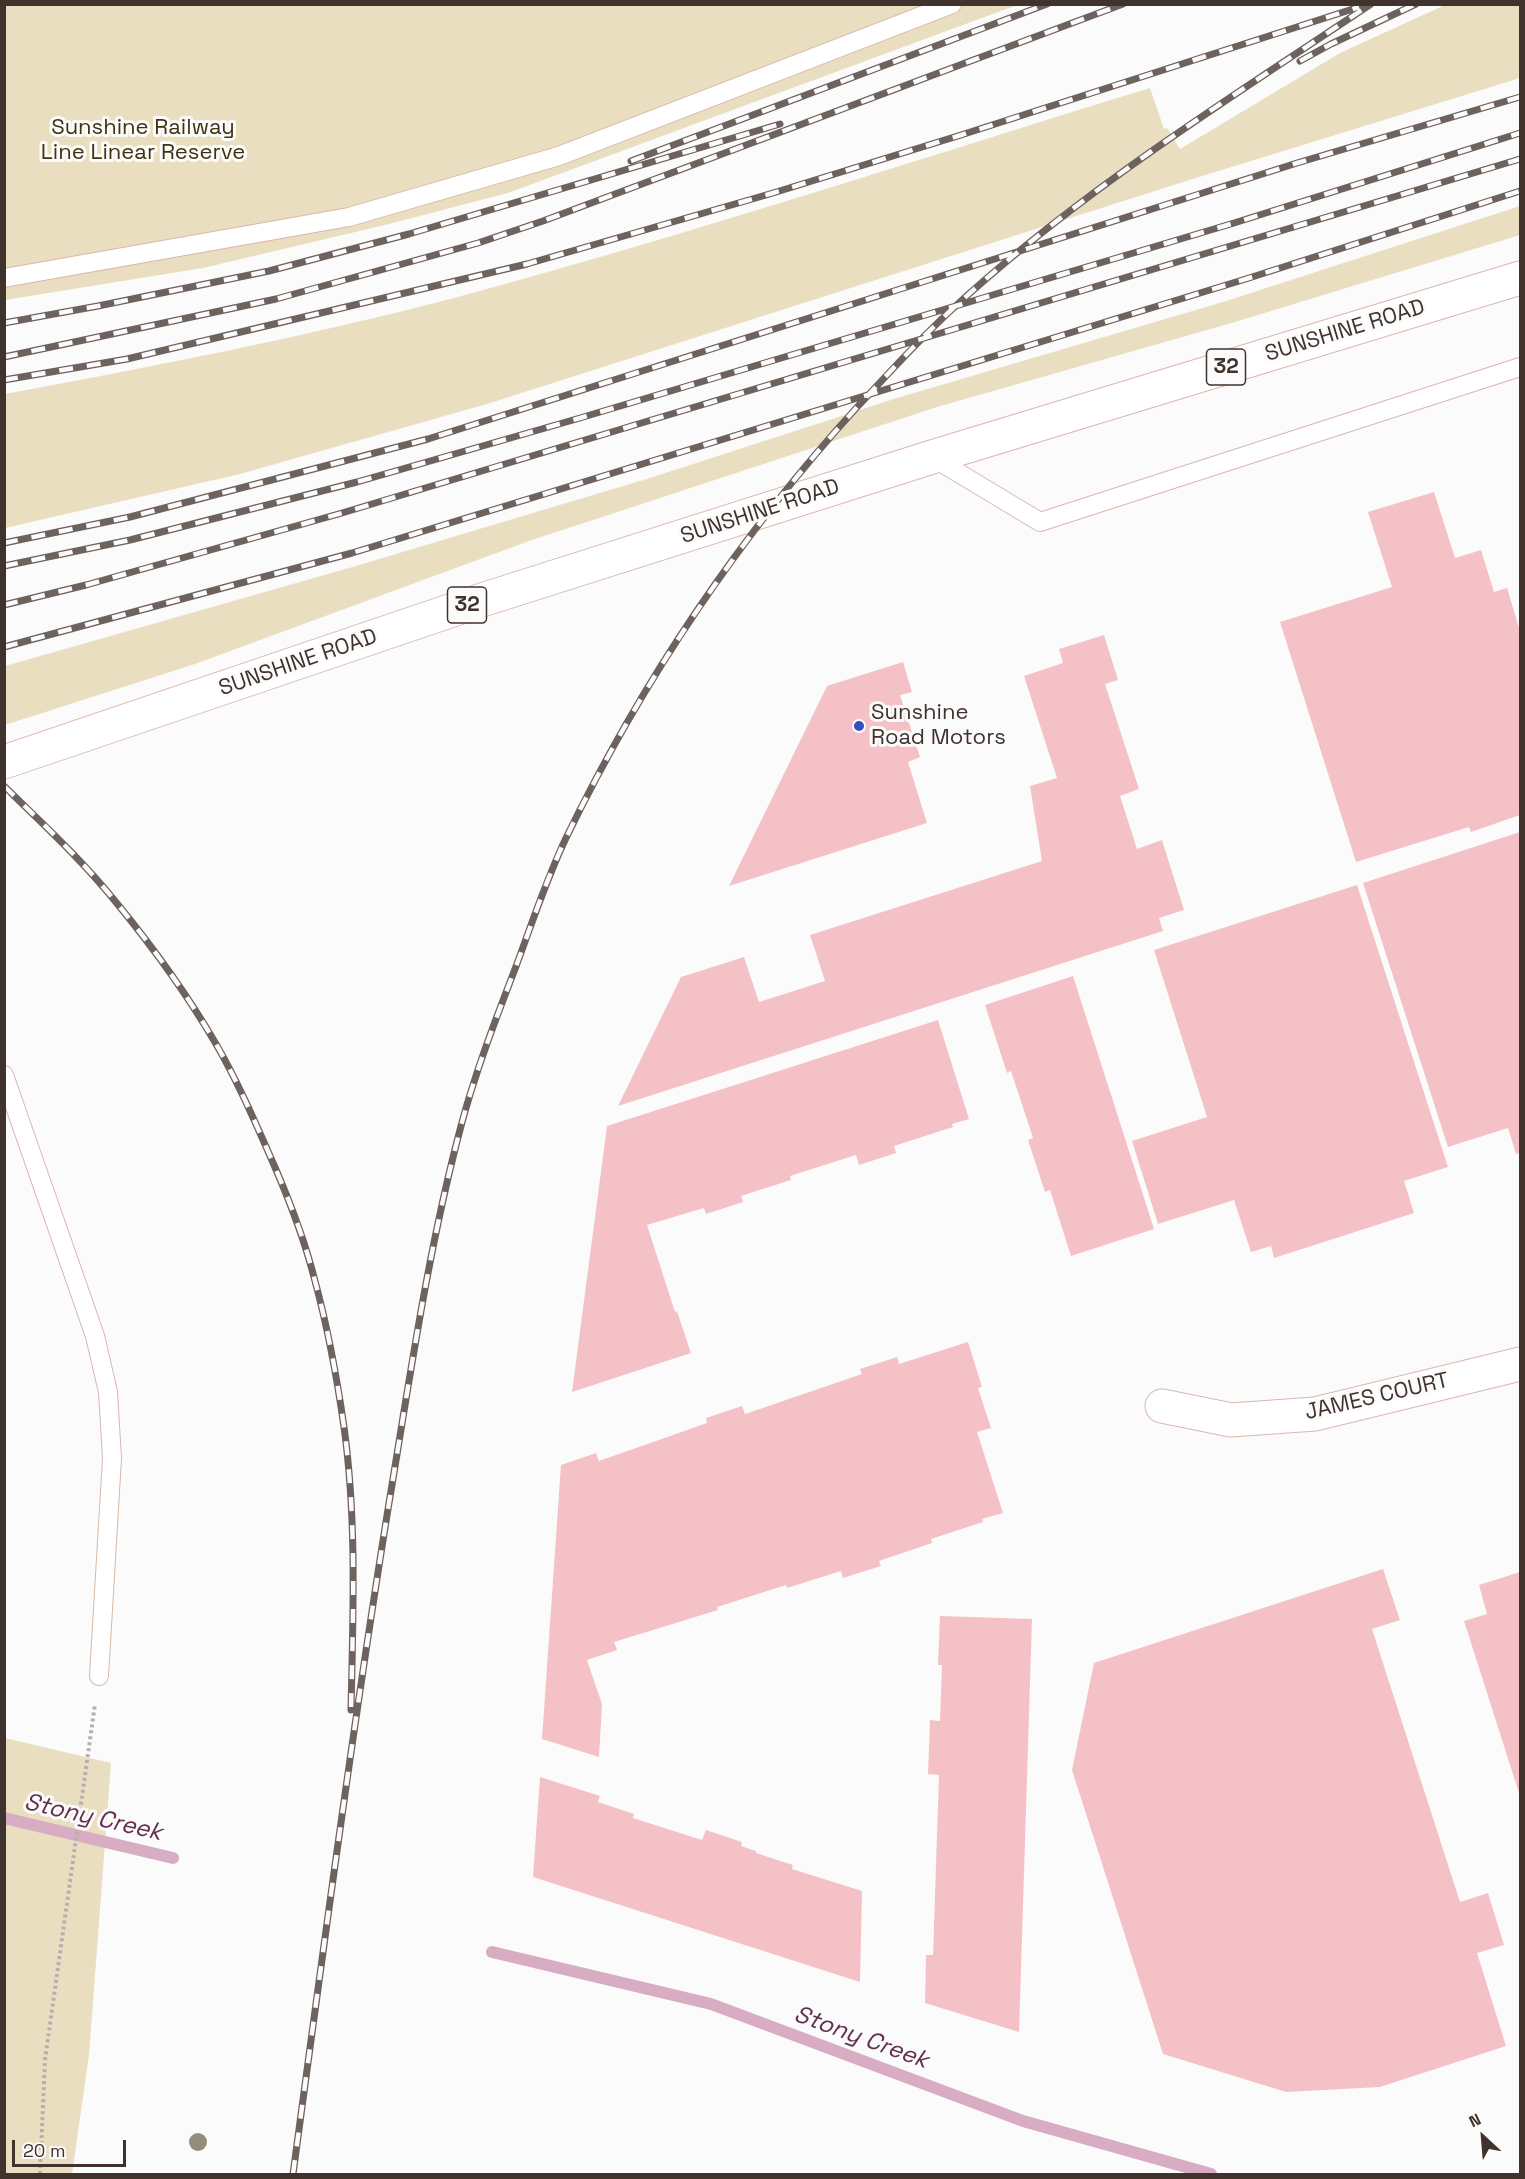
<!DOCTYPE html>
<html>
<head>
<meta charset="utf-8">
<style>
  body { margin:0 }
  #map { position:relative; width:1525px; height:2179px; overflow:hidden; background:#fbfbfb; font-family:"Space Grotesk",sans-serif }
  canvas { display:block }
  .frame { position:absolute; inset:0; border:6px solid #40322d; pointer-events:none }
  .north { position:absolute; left:1453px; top:2107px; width:60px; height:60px; -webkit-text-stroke:4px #fbfbfb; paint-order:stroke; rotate:334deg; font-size:16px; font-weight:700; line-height:24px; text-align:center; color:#40322d }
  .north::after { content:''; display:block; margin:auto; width:21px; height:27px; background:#40322d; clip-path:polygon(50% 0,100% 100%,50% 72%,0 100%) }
  .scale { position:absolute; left:12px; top:2140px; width:114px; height:27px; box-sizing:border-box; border:3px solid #40322d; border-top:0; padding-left:8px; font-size:18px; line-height:21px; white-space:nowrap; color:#40322d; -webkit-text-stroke:4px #fbfbfb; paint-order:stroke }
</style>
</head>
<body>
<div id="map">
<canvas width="1525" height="2179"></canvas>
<div class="frame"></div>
<div class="north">N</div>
<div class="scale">20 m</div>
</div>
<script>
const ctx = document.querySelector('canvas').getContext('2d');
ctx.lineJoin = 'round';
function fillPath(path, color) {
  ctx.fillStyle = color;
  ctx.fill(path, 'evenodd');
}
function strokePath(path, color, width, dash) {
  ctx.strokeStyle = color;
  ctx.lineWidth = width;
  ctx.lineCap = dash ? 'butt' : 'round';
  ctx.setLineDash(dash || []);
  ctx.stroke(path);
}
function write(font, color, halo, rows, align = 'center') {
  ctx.font = font + ' "Space Grotesk",sans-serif';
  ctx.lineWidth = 6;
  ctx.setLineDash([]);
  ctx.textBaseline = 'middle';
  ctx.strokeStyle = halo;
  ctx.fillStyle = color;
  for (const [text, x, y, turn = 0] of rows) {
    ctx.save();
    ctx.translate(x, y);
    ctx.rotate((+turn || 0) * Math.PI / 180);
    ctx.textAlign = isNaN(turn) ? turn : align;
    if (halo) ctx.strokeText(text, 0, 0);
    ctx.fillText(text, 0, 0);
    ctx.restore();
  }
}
fillPath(new Path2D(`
  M 5,5 L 1017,5 L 508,193 L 385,225 L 203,268 L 5,300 Z
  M 1445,5 L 1520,5 L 1520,78 L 1183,182 L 487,404 L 240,474 L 5,528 L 5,394 C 155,366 305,337 454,298 C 688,235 919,159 1150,88 L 1164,129 L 1167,128 L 1180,149 L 1340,53 Z
  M 1520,206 L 1520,235 L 1235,322 L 937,407 L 529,541 L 195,664 L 5,725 L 5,666 L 349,568 L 650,478 L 897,398 L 1223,302 Z
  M 5,1738 L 111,1763 L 89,2055 L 72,2174 L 5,2174 Z`), '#e9debf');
strokePath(new Path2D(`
  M 4,1818 L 173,1858
  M 492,1952 L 711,2004 L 1023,2121 L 1211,2174`), '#d8acc2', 12);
fillPath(new Path2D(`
  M 1434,492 L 1455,558 L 1481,550 L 1494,592 L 1507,588 L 1520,631 L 1520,815 L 1471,832 L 1469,827 L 1356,862 L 1280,622 L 1392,587 L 1368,512 Z
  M 1104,635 L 1118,680 L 1105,684 L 1139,789 L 1120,796 L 1137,849 L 1162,840 L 1184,910 L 1159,918 L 1163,931 L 618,1106 L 681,977 L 744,957 L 759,1002 L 825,981 L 810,935 L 1042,861 L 1030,786 L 1057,778 L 1024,676 L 1063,663 L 1059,649 Z
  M 903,662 L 912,692 L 900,695 L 920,757 L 908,762 L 927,823 L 729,886 L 827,686 Z
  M 1520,832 L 1520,1153 L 1516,1154 L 1508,1128 L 1448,1147 L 1363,883 Z
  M 1357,885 L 1448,1167 L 1404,1181 L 1414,1213 L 1274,1258 L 1271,1246 L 1251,1252 L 1234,1200 L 1158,1224 L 1132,1141 L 1207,1117 L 1154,950 Z
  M 1073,976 L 1154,1229 L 1071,1256 L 1050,1190 L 1045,1192 L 1028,1140 L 1033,1138 L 1016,1086 L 1011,1071 L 1007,1073 L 985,1005 Z
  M 938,1020 L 969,1119 L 952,1124 L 953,1127 L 894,1146 L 896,1153 L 859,1165 L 856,1155 L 790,1176 L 791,1180 L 741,1196 L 743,1202 L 706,1214 L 704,1208 L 647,1225 L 675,1312 L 677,1311 L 691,1353 L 572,1392 L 607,1126 Z
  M 968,1342 L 982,1387 L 978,1388 L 991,1428 L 977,1432 L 1003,1513 L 982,1519 L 983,1522 L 931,1539 L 932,1543 L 879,1561 L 881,1566 L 843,1578 L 841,1571 L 787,1588 L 786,1585 L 717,1607 L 718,1610 L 614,1642 L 617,1650 L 587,1660 L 602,1704 L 599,1757 L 542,1739 L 561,1465 L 596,1453 L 599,1461 L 707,1423 L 706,1418 L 742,1406 L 745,1414 L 862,1374 L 860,1369 L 897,1357 L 899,1364 Z
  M 1383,1569 L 1400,1620 L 1372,1629 L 1460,1902 L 1488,1893 L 1504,1945 L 1477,1953 L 1506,2046 L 1380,2087 L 1286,2092 L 1163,2054 L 1072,1770 L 1094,1663 Z
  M 1520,1572 L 1520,1796 L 1464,1621 L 1487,1614 L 1479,1585 Z
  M 940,1616 L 1032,1619 L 1019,2032 L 925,2003 L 926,1955 L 933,1955 L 939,1775 L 928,1774 L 930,1720 L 940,1721 L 942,1665 L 938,1665 Z
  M 540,1777 L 600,1796 L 598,1802 L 634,1814 L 633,1818 L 702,1840 L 706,1830 L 742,1842 L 741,1846 L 756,1851 L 756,1853 L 793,1865 L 792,1869 L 862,1891 L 860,1982 L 533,1877 Z`), '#f4c2c6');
const service = new Path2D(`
  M 4,278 L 349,217 L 559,156 L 952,4
  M 932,457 L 1040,522 L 1520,367
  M 4,1075 L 95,1336 L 108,1392 L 112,1458 L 99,1676`);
const minor = new Path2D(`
  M 1162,1406 L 1231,1420 L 1315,1414 L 1520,1364`);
const primary = new Path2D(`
  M 4,762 L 485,599 L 932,457 L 1520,278`);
strokePath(service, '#dbb7ab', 20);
strokePath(minor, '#dbb7ab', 35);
strokePath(primary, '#dbb7ab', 35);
strokePath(new Path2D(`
  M 40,2174 L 45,2060 L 95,1704`), '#b5b0ae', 4, [3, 3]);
strokePath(service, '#fff', 18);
strokePath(minor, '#fff', 33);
strokePath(primary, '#fff', 33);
const rail = new Path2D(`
  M 1300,61 L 1331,44 L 1416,4
  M 631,161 L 1047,4
  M 4,323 L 98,306 L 269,271 L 409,234 L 780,124
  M 4,357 L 276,299 L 478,243 L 543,221 L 1123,4
  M 4,380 L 127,359 L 527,264 L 773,193 L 961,135 L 1359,7
  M 4,543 L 130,517 L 428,439 L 1297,163 L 1520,97
  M 4,566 L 130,540 L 357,482 L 580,418 L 1234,223 L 1520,133
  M 4,605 L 86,585 L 342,513 L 1520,159
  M 4,647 L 352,553 L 1249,278 L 1520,191
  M 4,786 C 42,823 82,860 115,901 C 152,946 187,994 216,1044 C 238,1082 256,1124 274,1165 C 290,1202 305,1241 315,1281 C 328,1329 337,1378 344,1427 C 357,1521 353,1616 351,1710
  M 293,2174 C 323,1951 353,1726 389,1503 C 410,1377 428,1250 461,1126 C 475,1073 495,1021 515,969 C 531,926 546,880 566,838 C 642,681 741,534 859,405 C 888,374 917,342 948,313 C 1077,193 1226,101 1371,4`);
strokePath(rail, '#6d625e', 7);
strokePath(rail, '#fbfbfb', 4.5, [14]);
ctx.fillStyle = '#938d7a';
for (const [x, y] of [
  [198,2142]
]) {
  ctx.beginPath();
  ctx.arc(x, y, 9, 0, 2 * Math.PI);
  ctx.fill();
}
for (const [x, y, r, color] of [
  [859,726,6,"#354ebf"]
]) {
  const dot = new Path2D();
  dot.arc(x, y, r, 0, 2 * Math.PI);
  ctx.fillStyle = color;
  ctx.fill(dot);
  strokePath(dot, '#fbfbfb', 2);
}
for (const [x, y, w] of [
  [1226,367,39],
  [467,605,39]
]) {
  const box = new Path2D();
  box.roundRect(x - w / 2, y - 18, w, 36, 4.5);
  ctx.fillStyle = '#fbfbfb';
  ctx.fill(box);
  strokePath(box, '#40322d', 1.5);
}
write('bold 21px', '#40322d', null, [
  ["32",1226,367],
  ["32",467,605]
]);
write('22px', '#3e3310', '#fbfbfb', [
  ["Sunshine Railway",143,128],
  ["Line Linear Reserve",143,153]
]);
write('22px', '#40322d', '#fbfbfb', [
  ["SUNSHINE ROAD",1345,331,-17],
  ["SUNSHINE ROAD",760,512,-18],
  ["SUNSHINE ROAD",298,663,-19],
  ["JAMES COURT",1377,1397,-13]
]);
write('22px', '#40322d', '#fbfbfb', [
  ["Sunshine",871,713],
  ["Road Motors",871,738]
], 'left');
write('italic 24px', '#642e4d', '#fbfbfb', [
  ["Stony Creek",93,1818,13],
  ["Stony Creek",861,2038,20]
]);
</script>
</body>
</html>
